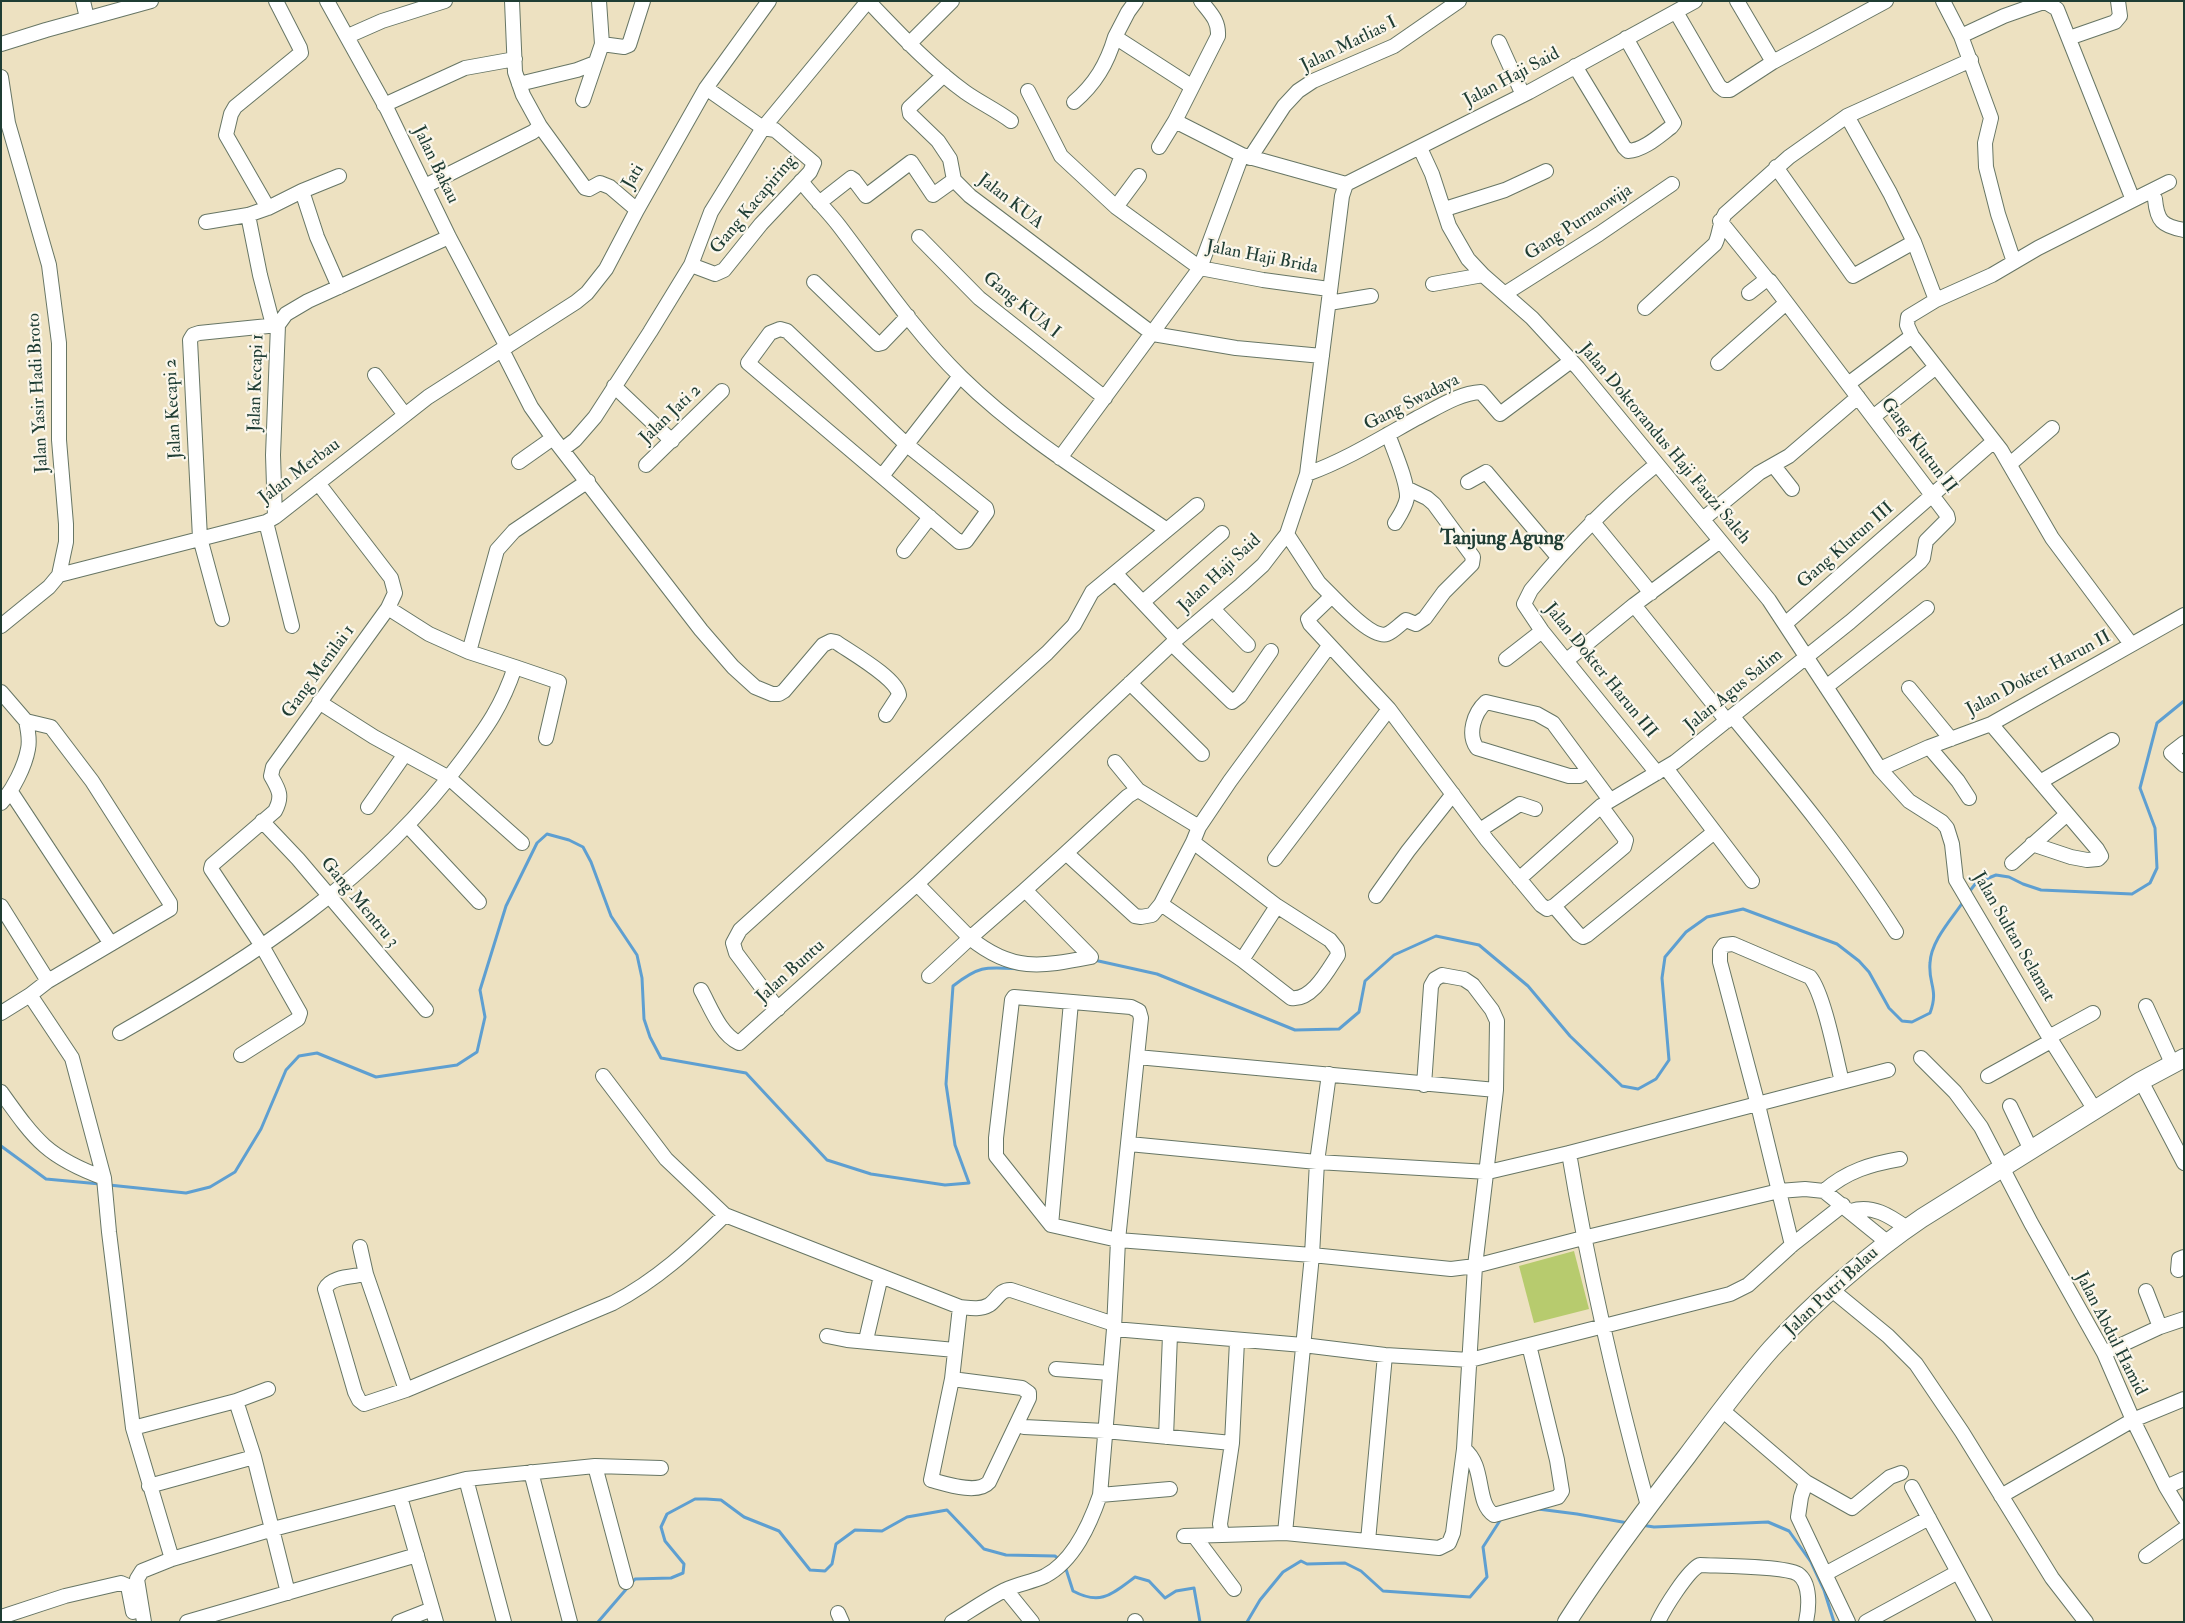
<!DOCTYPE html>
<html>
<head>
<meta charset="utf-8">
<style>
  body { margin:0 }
  #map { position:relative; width:2185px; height:1623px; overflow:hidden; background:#ede1c1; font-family:"IM FELL Double Pica",serif }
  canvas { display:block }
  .frame { position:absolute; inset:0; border:2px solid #1f3d34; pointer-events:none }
</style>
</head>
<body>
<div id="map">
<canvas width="2185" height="1623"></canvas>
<div class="frame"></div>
</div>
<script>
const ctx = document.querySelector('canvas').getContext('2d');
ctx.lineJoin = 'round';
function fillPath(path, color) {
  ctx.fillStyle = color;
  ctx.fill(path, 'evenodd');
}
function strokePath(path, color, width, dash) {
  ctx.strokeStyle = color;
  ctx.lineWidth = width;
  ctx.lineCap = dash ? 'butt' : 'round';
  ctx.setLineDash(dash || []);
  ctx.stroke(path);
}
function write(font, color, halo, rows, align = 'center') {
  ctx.font = font + ' "IM FELL Double Pica",serif';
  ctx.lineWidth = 4.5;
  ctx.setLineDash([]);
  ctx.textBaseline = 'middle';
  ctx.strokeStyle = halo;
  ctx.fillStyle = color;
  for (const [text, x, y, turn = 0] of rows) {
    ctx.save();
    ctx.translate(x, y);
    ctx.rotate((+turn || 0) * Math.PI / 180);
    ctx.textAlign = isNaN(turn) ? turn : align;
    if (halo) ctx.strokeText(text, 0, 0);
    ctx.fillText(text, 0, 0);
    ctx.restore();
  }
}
fillPath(new Path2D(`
  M 1574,1251 L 1589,1309 L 1534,1323 L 1519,1266 Z`), '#b7cb6e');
strokePath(new Path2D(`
  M 1969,892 L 1976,883 L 1996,875 L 2009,877 L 2023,884 L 2041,890 L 2132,894 L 2150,883 L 2157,868 L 2155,828 L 2140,788 L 2157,723 L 2184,701
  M 1094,960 L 1157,974 L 1295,1030 L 1339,1029 L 1359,1012 L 1365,981 L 1394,955 L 1436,936 L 1479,945 L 1528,986 L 1570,1036 L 1622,1086 L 1638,1089 L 1656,1079 L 1669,1060 L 1662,978 L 1665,957 L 1686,932 L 1707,917 L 1743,909 L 1837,944 L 1859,961 L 1869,972 L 1889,1008 L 1902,1021 L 1912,1022 L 1930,1013 C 1939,989 1928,984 1930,963 C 1931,941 1951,920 1963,902
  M 1,1146 L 46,1179 L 100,1184
  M 109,1185 L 186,1193 L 210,1187 L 235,1172 L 261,1129 L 286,1070 L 299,1056 L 317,1053 L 376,1077 L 457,1065 L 477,1052 L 485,1017 L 480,990 L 506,906 L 537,843 L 547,834 L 569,840 L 583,847 L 591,862 L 611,916 L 637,955 L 642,978 L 644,1019 L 650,1037 L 661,1058 L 746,1073 L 827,1160 L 871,1174 L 945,1185 L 969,1183 L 955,1145 L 946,1084 L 953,986 C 980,965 986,967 1019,969
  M 1538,1509 L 1577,1514 L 1628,1523
  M 1641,1525 L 1654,1527 L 1768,1522 L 1789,1531 L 1811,1562 L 1824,1590 L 1834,1622
  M 1065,1566 L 1073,1591 C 1101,1606 1112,1594 1135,1577 L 1149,1581 L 1165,1598 L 1176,1591 L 1194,1588 L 1200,1622
  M 598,1622 L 635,1579 L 671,1578 L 683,1573 L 684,1564 L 665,1541 L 661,1527 L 667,1514 L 695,1499 L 706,1499 L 721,1500 L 744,1517 L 779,1531 L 810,1570 L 825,1571 L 832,1564 L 836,1544 L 855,1530 L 882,1531 L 907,1517 L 947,1510 L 984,1549 L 1006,1555 L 1055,1556 L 1060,1560
  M 1247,1622 L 1260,1600 L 1283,1572 L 1301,1561 L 1307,1564 L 1345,1563 L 1361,1571 L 1383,1591 L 1470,1597 L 1487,1577 L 1483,1547 L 1501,1519`), '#5e9fd1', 3);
const minor = new Path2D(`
  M 83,1 L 87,18
  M 327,1 L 387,109 L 449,237 L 507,347
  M 868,1 C 899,33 929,66 965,92 C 979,102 996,110 1011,121
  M 1737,1 L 1773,62
  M 1943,1 L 1961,36 L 1991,118 L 1985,143 L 1986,167 L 1998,214 L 2014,262
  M 1676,12 L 1719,86 L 1724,90 L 1730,90 L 1773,62 L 1886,1
  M 348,36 L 382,21 L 445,1
  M 1961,36 L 2004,16 L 2041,3 L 2047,3 L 2057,9 L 2133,200 L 2038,248 L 1992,275 L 1936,300 L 1908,317 L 1907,325 L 1912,336 L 2001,450 L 2052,538 L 2131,644
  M 1115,37 L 1128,12 L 1136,1
  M 2069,38 L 2115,22 L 2120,16 L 2118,1
  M 1499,42 L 1523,95
  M 1,44 L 46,30 L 151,1
  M 602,44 L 624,47 L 629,45 L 643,1
  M 909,44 L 952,1
  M 1575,66 L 1624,147 L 1628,151 C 1644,150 1659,136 1671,127 L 1674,123 L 1626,38
  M 944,75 L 909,108 L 910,114 L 938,141 L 950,159 L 954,180 L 970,196 L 1153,334 L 1236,348 L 1322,356
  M 1,77 L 8,123 L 49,265 L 59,343 L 59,440 L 66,524 L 66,542 L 59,575 L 49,587 L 1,626
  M 519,84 L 577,70 L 595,63
  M 1028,91 L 1061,156 L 1116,207 L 1139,176
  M 583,100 L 602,44 L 599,1
  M 1074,102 C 1095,84 1107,64 1115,37 L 1191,86
  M 384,105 L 465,68 L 515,59
  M 1847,116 L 1890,193 L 1914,242 L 1936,300
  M 1175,121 L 1242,155 L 1346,184
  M 540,126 L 585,188 L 589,189 L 600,183 L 610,187 L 637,210
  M 1159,147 L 1175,121 L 1218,36 C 1219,20 1210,13 1201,1
  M 1420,148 L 1432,174 L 1449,226 L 1468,259 L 1483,275 L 1532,318 L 1578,368 L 1769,600 L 1880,769 L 1909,801 L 1942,822 L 1947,828 L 1952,844 L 1956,880 L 2049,1037 L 2095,1110
  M 1250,158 L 1284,106 L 1298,91 L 1313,81 L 1394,46 L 1459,1
  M 1776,167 L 1853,276 L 1914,242
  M 801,181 C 813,197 828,211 840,227 C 878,277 916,333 961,377 C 1022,437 1097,482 1167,530
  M 425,186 L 533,132 L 540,126 L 523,95 L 515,72 L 512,1
  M 302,191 L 339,176
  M 2155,199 C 2157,221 2162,226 2184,230
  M 2133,200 L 2169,182
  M 819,203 L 851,178 L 854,180 L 866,196 L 911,162 L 933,195 L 954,180
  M 1116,207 L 1200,268 L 1263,280 L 1329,289
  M 268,208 L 226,135 L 231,114 L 235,107 L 301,53 L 300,48 L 276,1
  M 1445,209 L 1505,190 L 1546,171
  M 248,215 L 260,275 L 273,325
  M 1720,221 L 1767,279
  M 206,222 L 248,215 L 268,208 L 302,191 L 317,237 L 339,287
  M 919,237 L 979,298 L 1105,398
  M 691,265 L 715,274 L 724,270 L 761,224 L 810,172 L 814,163 L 775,130 L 763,128 L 706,88
  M 814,282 L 878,344 L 882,343 L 908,316
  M 1433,284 L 1483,275
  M 1506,293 L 1599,234 L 1672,184
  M 1329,303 L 1371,296
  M 1645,308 L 1715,244 C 1720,234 1719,224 1725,214 L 1789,157 L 1847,116 L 1971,60
  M 780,329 L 787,331 L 907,445 L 986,508 L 987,512 L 966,541 L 959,542 L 748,363 L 770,333 Z
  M 502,350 L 531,407 L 553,438 L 701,630 L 733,667 L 755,687 L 772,694 L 779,694 L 784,691 L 823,645 L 831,641 L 836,642 C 850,652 897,678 899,695 L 886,715
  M 1718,363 L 1786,303
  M 375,375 L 405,415
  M 1848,384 L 1912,336
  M 614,386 L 672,441
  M 1873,417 L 1936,367
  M 1388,434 C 1394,451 1408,482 1407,498 C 1405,508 1400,515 1395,523
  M 563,449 L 575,440 L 595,417 L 650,332 L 691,265 L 711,212 L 763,128 L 868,1
  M 1060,458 L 1200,268 L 1242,155
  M 519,462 L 553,438
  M 1657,464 C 1610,502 1569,544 1531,590 L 1524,604 L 1542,631 L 1657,773
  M 2010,464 L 2052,428
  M 646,465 L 722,391
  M 1774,466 L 1792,489
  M 1307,474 C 1346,460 1381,438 1417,418 C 1437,408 1459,393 1481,392 L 1500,414 L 1571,361
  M 882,476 L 960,376
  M 1468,482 L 1486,472 L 1558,557
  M 275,517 L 273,455 L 278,325 L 286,314 L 308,301 L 449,237
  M 1703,519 L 1759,473 L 1789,456 L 1858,397
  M 1592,521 L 1651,593
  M 266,522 L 292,626
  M 904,551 L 930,517
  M 59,575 L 266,522 L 275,517 L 428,397 L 576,302 L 587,293 L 606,269 L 637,210 L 706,88 L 769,1
  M 1332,596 C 1341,605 1373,639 1387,634 C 1393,632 1400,624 1406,620 L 1416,624 L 1425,618 L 1444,592 L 1472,564 L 1473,557 L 1434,504 L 1427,498 L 1406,488
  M 1143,602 L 1222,533
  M 1634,605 L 1727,721
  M 388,608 L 429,634 L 469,652
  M 1213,609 L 1248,645
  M 222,619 L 200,538 L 190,340 L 193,335 L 199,333 L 278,325
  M 1785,624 L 1994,441
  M 1177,639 L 1115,573 L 1197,505
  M 1172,644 L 1232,702 L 1240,696 L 1271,651
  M 1506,659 L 1542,631
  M 1567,660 L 1634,605 L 1720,541
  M 515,667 L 559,682 L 546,738
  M 1130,683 L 1202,754
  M 1826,687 L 1927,608
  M 1909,688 L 1951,739
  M 1,692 L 26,721
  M 319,702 L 374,737 L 449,778 L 522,843
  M 1389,709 L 1487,840 L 1541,905 L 1547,909 L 1554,906 L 1624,847 L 1626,840 L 1601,806
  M 1733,717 C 1790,786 1848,856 1896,932
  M 1991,724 L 2097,849 L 2101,856 L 2098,859 L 2087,860 L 2071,857 L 2032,844
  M 2184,743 L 2171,753 L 2184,765
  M 1929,747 L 1958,781 L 1969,798
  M 1115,762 L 1138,790
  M 1666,768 L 1752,881
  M 1880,769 L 1929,747 L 1991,724 L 2184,615
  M 1587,770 L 1580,776 L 1569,776 L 1477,748 C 1467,734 1474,713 1486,702 L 1537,714 L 1553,723 L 1610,800
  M 2040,782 L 2112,740
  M 11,792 L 111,944
  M 1,803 C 13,790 25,766 28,749 C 30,740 28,730 26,721 L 51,727 L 92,781 L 170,903 L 170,909 L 48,981 L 30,995 L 1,1013
  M 368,807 L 405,754
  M 262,821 L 298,859 L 426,1010
  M 408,826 L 479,902
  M 1199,827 L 1138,790 L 1128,796 L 1066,853 L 1135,916 L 1141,917 L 1152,915 L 1161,904 L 1193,842 L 1199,827 L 1230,781 L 1329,646
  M 1480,830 L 1520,804 L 1535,809
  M 1066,853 L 1025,890 L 1091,957
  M 1275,859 L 1389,709 L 1310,624 L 1308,619 L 1332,596 L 1319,583 L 1287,534
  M 2012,863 L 2067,814
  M 1519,879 L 1601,806 L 1675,762 L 1850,622 L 1920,562 L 1923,558 L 1926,541 L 1948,519 L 1947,515 L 1770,281 L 1767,279 L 1749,293
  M 917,884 L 970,938 L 929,976
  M 1025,890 L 970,938 C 1012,972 1040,967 1091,957
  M 1376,896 L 1408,851 L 1453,794
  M 1161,904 L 1242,960 L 1291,998 C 1312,1001 1328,970 1338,955 L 1337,949 L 1330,940 L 1277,906 L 1193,842
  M 1,906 L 48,981
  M 1554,906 L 1578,934 L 1583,937 L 1587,935 L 1713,833
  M 1242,960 L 1277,906
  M 701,990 C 711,1008 720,1034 739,1043 L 917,884 L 1177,639 L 1241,585 L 1263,565 L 1276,548 L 1287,534 L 1307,474 L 1342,196 L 1346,184 L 1529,92 L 1695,1
  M 30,995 L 72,1058 L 104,1178 L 109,1232 L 133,1428 L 172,1559
  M 2146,1006 L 2172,1063
  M 778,1009 L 736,953 L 733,943 L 740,930 L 1047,653 L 1074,625 L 1092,592 L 1115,573
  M 120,1033 C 247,961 375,879 463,759 C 487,727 502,706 515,667 L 469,652 L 497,550 L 514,531 L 588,481
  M 2049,1037 L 2093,1013
  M 241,1055 L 298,1019 L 300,1013 L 262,946 L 211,869 L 212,865 L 275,811 C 283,796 279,790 271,776 L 273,767 L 388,608 L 395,593 L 391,578 L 318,483
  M 1137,1057 L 1496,1090
  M 1921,1058 L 1955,1092 L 1981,1127 L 2031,1223 L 2104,1353 L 2133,1420 L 2166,1487 L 2184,1517
  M 603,1076 L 666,1159 L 725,1215
  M 1988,1076 L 2051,1041
  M 2141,1081 L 2184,1163
  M 1,1092 C 36,1141 47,1157 104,1178
  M 2010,1106 L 2031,1150
  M 1129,1144 L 1317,1162 L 1488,1172 L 1569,1153 L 1888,1070
  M 1569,1153 C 1589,1274 1616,1389 1648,1506
  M 1824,1191 C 1847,1171 1871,1164 1900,1159
  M 1851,1211 C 1872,1204 1890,1216 1907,1228
  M 1051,1225 L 1071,1002
  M 1792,1245 L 1758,1105 L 1720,962 L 1720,951 L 1724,945 L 1733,944 L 1810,977 C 1824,994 1836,1058 1842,1082
  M 360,1247 L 366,1274 L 406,1390
  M 2178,1270 L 2179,1259 L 2184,1257
  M 366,1274 C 353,1277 331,1276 325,1289 L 355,1392 L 359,1400 L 364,1404 L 406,1390 L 613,1303 C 657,1280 690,1249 725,1215 L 960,1307 L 952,1379 L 931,1480 C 946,1484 978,1495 989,1482 L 1029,1398 L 1029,1393 L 1022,1388 L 952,1379
  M 1832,1290 L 1888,1336 L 1916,1364 L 1962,1432 L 2052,1578 L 2086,1622
  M 2146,1291 L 2160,1327
  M 960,1307 C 970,1308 980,1310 989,1305 C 997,1300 1000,1289 1011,1290 L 1114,1324
  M 1114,1329 L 1303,1345 L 1385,1355 L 1470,1360 L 1730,1294 L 1748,1285 L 1792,1245 L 1843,1205
  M 827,1336 L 847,1340 L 955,1350
  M 866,1340 L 881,1276
  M 1237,1341 L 1232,1443 L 1220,1524 L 1222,1535 L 1285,1533 L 1439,1548 L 1449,1543 L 1453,1533 L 1464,1449 L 1475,1266 L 1496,1090 L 1497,1021 L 1492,1010 L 1473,985 L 1464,979 L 1442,975 L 1435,979 L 1431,986 L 1424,1085
  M 2104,1353 L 2160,1327 L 2184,1319
  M 1056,1369 L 1110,1373
  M 236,1401 L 254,1457 L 288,1593
  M 1722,1410 L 1806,1482 L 1852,1508 L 1890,1477 L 1901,1473
  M 1024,1427 L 1105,1431 L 1232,1443
  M 133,1428 L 236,1401 L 268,1389
  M 1166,1437 L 1170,1335
  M 1464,1449 C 1486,1466 1475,1503 1494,1515 L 1558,1497 L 1562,1491 L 1557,1460 L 1529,1345
  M 595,1466 L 626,1582
  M 531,1472 L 570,1622
  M 466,1479 L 504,1622
  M 1806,1482 L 1801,1497 L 1798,1517 L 1825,1574 L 1929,1518
  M 149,1486 L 254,1457
  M 1912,1487 L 1985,1622
  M 2166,1487 L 2184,1479
  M 1100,1495 L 1170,1489
  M 2001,1496 L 2133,1420 L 2184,1399
  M 400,1497 L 436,1622
  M 1285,1533 L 1312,1255 L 1317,1162 L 1329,1074
  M 1184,1536 L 1222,1535
  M 1195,1537 L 1234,1589
  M 1368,1541 L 1385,1355
  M 2146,1556 L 2184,1529
  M 1825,1574 L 1848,1622
  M 1006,1590 L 1032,1622
  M 838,1613 L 842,1622
  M 1,1617 L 65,1596 L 121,1583 L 128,1586 L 133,1612
  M 1135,1621 L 1136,1622
  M 144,1622 L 137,1579 L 142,1571 L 172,1559 L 273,1529 L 466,1479 L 595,1466 L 661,1468
  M 187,1622 L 417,1555
  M 399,1622 L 432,1609
  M 952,1622 C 970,1611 987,1599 1005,1590 C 1018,1584 1032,1582 1045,1576 C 1074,1561 1090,1524 1100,1495 L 1114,1329 L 1118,1240 L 1141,1018 L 1139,1011 L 1131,1007 L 1014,997 L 1012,1000 L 996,1138 L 996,1156 L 1051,1225 L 1118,1240 L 1312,1255 L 1451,1269 L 1475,1266 L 1583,1238 L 1779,1191 L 1805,1189 L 1824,1191 L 1887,1242
  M 1658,1622 C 1664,1609 1688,1570 1700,1565 C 1719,1566 1785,1566 1798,1574 C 1811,1583 1809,1608 1806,1622
  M 1866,1622 L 1958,1572`);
const major = new Path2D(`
  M 1567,1622 C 1604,1564 1645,1510 1687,1456 C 1714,1420 1741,1383 1771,1349 C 1813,1303 1870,1253 1922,1218 L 2141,1081 L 2184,1058`);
strokePath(minor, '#677665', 16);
strokePath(major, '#677665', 20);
strokePath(minor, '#fff', 14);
strokePath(major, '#fff', 18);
write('18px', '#1f3d34', '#fbf7ec', [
  ["Jalan Matlias I",1349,45,-26],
  ["Jalan Haji Said",1512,78,-28],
  ["Jalan Bakau",435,165,64],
  ["Jati",634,177,-60],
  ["Jalan KUA",1010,202,38],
  ["Gang Kacapiring",754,205,-50],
  ["Gang Purnaowija",1579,223,-33],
  ["Jalan Haji Brida",1262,258,11],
  ["Gang KUA I",1021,306,39],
  ["Jalan Kecapi 1",257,383,-88],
  ["Jalan Yasir Hadi Broto",39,393,-93],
  ["Gang Swadaya",1412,403,-27],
  ["Jalan Kecapi 2",174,409,-93],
  ["Jalan Jati 2",671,415,-44],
  ["Jalan Doktorandus Haji Fauzi Saleh",1664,444,50],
  ["Gang Klutun II",1918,446,53],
  ["Jalan Merbau",300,472,-37],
  ["Gang Klutun III",1846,546,-41],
  ["Jalan Haji Said",1220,574,-43],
  ["Jalan Dokter Harun III",1600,671,51],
  ["Gang Menilai 1",319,672,-54],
  ["Jalan Dokter Harun II",2039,674,-28],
  ["Jalan Agus Salim",1734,691,-39],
  ["Gang Mentru 3",359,903,50],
  ["Jalan Sultan Selamat",2013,937,60],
  ["Jalan Buntu",791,972,-42],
  ["Jalan Putri Balau",1832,1292,-43],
  ["Jalan Abdul Hamid",2110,1334,63]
]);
write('bold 20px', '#1f3d34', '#fbf7ec', [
  ["Tanjung Agung",1502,540]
]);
</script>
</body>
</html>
